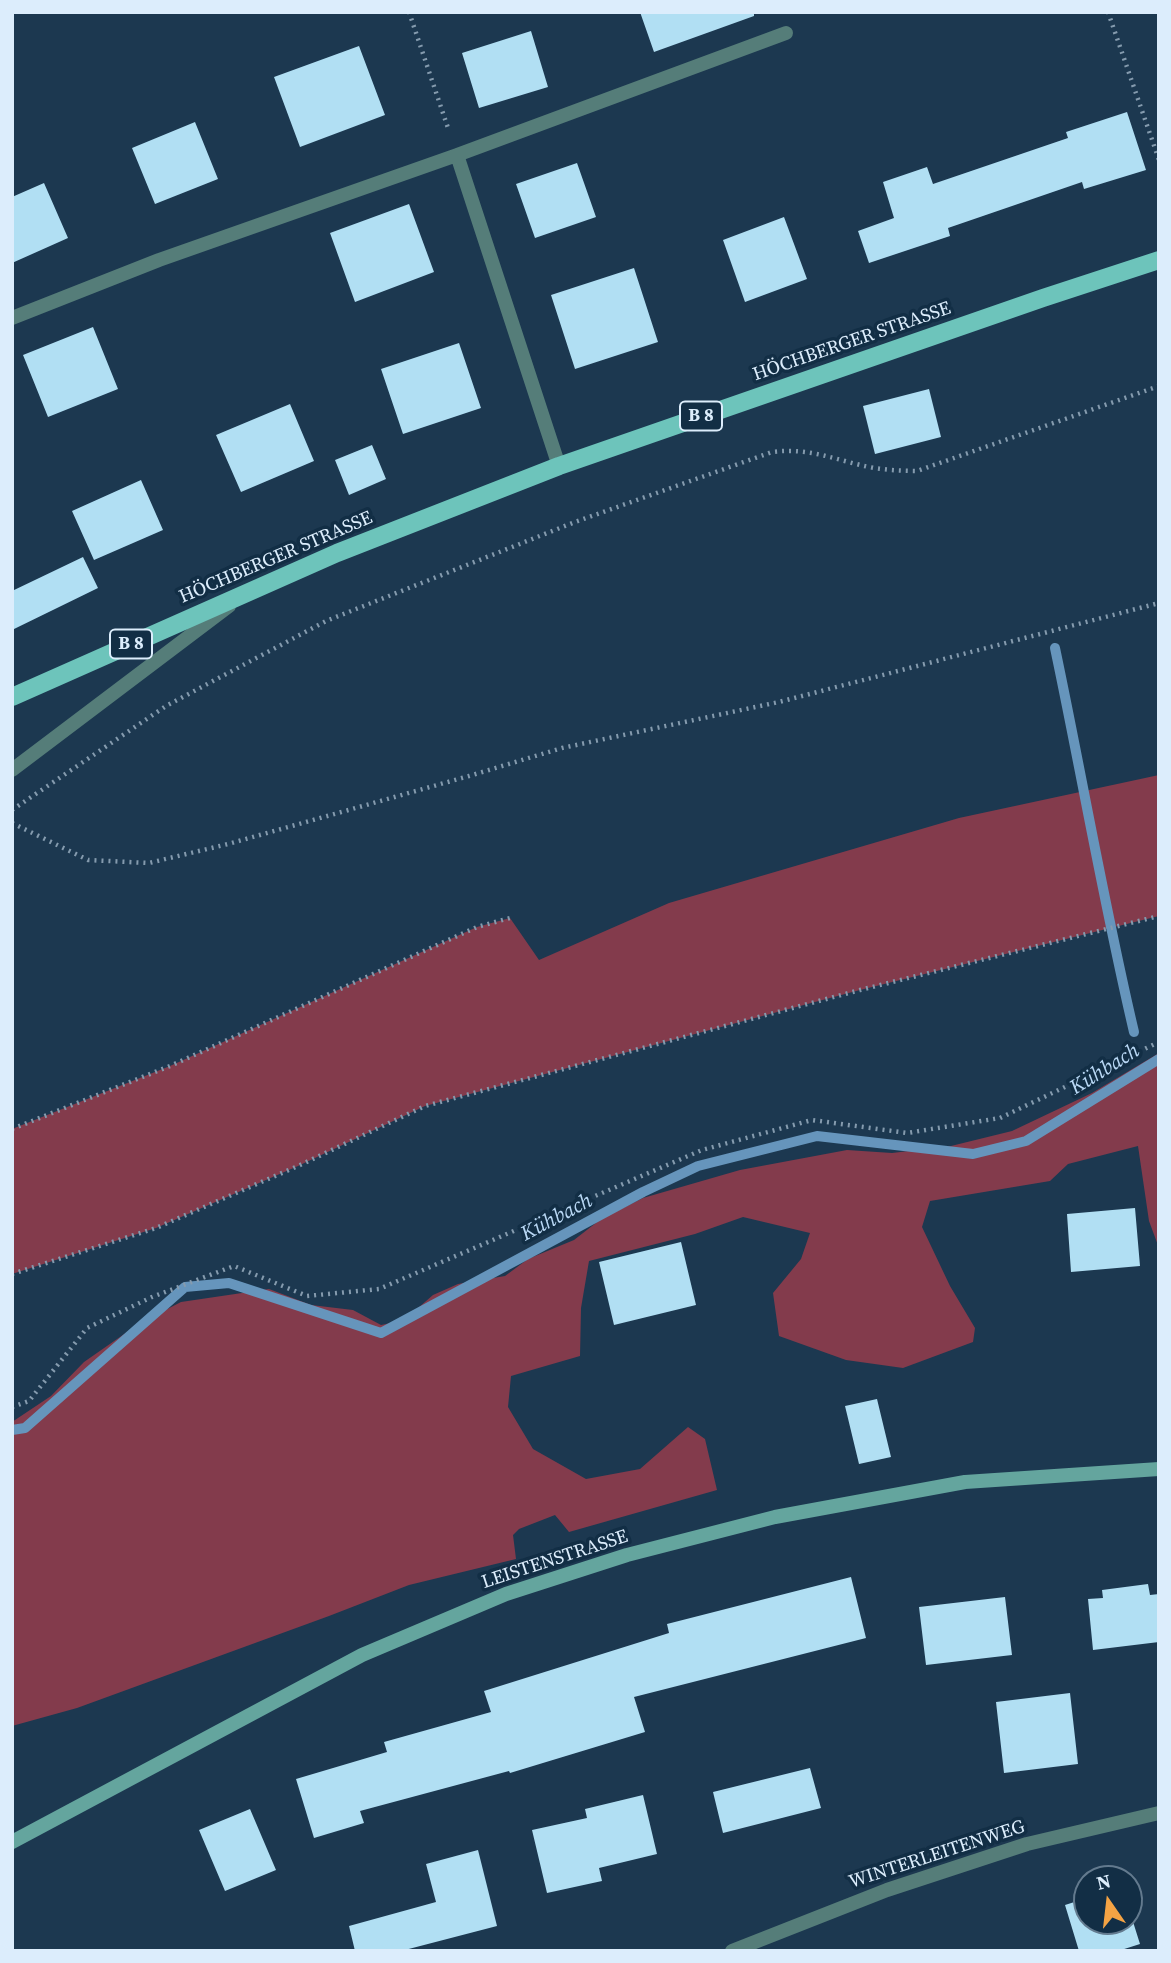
<!DOCTYPE html>
<html>
<head>
<meta charset="utf-8">
<style>
  body { margin:0 }
  #map { position:relative; width:1171px; height:1963px; overflow:hidden; background:#1c3850; font-family:"Source Serif 4",serif }
  canvas { display:block }
  .frame { position:absolute; inset:0; border:14px solid #dcedfc; pointer-events:none }
  .north { position:absolute; left:1073px; top:1865px; width:70px; height:70px; box-sizing:border-box; background:#122e45; border:2px solid #637a8e; border-radius:50%; rotate:346deg; font-size:19px; font-weight:700; line-height:28px; text-align:center; color:#dcedfc }
  .north::after { content:''; display:block; margin:auto; width:24px; height:32px; background:#f4a344; clip-path:polygon(50% 0,100% 100%,50% 72%,0 100%) }
</style>
</head>
<body>
<div id="map">
<canvas width="1171" height="1963"></canvas>
<div class="frame"></div>
<div class="north">N</div>
</div>
<script>
const ctx = document.querySelector('canvas').getContext('2d');
ctx.lineJoin = 'round';
function fillPath(path, color) {
  ctx.fillStyle = color;
  ctx.fill(path, 'evenodd');
}
function strokePath(path, color, width, dash) {
  ctx.strokeStyle = color;
  ctx.lineWidth = width;
  ctx.lineCap = dash ? 'butt' : 'round';
  ctx.setLineDash(dash || []);
  ctx.stroke(path);
}
function write(font, color, halo, rows, align = 'center') {
  ctx.font = font + ' "Source Serif 4",serif';
  ctx.lineWidth = 7;
  ctx.setLineDash([]);
  ctx.textBaseline = 'middle';
  ctx.strokeStyle = halo;
  ctx.fillStyle = color;
  for (const [text, x, y, turn = 0] of rows) {
    ctx.save();
    ctx.translate(x, y);
    ctx.rotate((+turn || 0) * Math.PI / 180);
    ctx.textAlign = isNaN(turn) ? turn : align;
    if (halo) ctx.strokeText(text, 0, 0);
    ctx.fillText(text, 0, 0);
    ctx.restore();
  }
}
fillPath(new Path2D(`
  M 1159,775 L 1159,916 L 860,990 L 425,1106 L 298,1166 L 156,1228 L 12,1274 L 12,1129 L 170,1066 L 477,927 L 510,918 L 539,960 L 669,903 L 959,818 Z
  M 1159,1053 L 1159,1248 L 1149,1221 L 1138,1146 L 1068,1164 L 1050,1181 L 930,1201 L 922,1227 L 950,1286 L 975,1328 L 973,1342 L 903,1368 L 846,1360 L 779,1336 L 773,1293 L 801,1259 L 810,1233 L 743,1217 L 695,1234 L 589,1261 L 581,1308 L 580,1356 L 511,1376 L 508,1407 L 533,1449 L 586,1479 L 640,1469 L 688,1427 L 705,1439 L 717,1490 L 569,1532 L 555,1515 L 519,1529 L 513,1535 L 516,1559 L 409,1585 L 329,1616 L 77,1708 L 12,1726 L 12,1422 L 51,1396 L 84,1362 L 140,1323 L 181,1302 L 269,1289 L 311,1305 L 353,1310 L 381,1325 L 396,1322 L 410,1315 L 433,1295 L 458,1284 L 505,1276 L 528,1259 L 574,1240 L 601,1219 L 643,1198 L 740,1170 L 847,1150 L 892,1153 L 951,1146 L 1012,1131 L 1092,1093 Z`), '#833b4c');
strokePath(new Path2D(`
  M 1055,648 C 1082,776 1104,905 1134,1032
  M 12,1430 L 25,1428 L 185,1287 L 229,1283 L 381,1333 L 643,1192 L 698,1166 L 817,1136 L 973,1154 L 1026,1141 L 1159,1059`), '#6695bc', 10);
fillPath(new Path2D(`
  M 640,12 L 754,12 L 754,16 L 654,52 Z
  M 531,31 L 548,87 L 479,108 L 462,53 Z
  M 359,46 L 385,115 L 300,147 L 274,77 Z
  M 1127,112 L 1146,170 L 1084,189 L 1082,182 L 948,228 L 950,236 L 869,263 L 858,231 L 894,218 L 883,182 L 927,167 L 933,184 L 1068,138 L 1066,132 Z
  M 195,122 L 218,179 L 155,204 L 132,148 Z
  M 577,163 L 596,217 L 535,238 L 516,184 Z
  M 44,183 L 68,238 L 12,263 L 12,197 Z
  M 409,204 L 434,272 L 355,302 L 330,233 Z
  M 784,217 L 807,279 L 745,302 L 723,240 Z
  M 634,268 L 658,342 L 575,369 L 551,295 Z
  M 93,327 L 118,389 L 48,417 L 23,355 Z
  M 459,343 L 481,408 L 403,434 L 381,369 Z
  M 929,389 L 941,437 L 875,454 L 863,406 Z
  M 290,404 L 314,461 L 241,492 L 216,435 Z
  M 372,445 L 386,479 L 349,495 L 335,460 Z
  M 141,480 L 163,530 L 94,560 L 72,511 Z
  M 83,557 L 98,588 L 12,630 L 12,591 Z
  M 1135,1208 L 1140,1266 L 1071,1272 L 1067,1214 Z
  M 681,1242 L 696,1305 L 614,1325 L 599,1262 Z
  M 877,1399 L 891,1457 L 859,1464 L 845,1406 Z
  M 851,1577 L 866,1638 L 634,1697 L 645,1732 L 510,1773 L 509,1771 L 360,1811 L 364,1823 L 314,1838 L 296,1779 L 387,1752 L 384,1742 L 491,1712 L 484,1691 L 669,1633 L 667,1624 Z
  M 1148,1584 L 1150,1595 L 1159,1594 L 1159,1642 L 1093,1650 L 1088,1599 L 1103,1598 L 1102,1590 Z
  M 1005,1597 L 1012,1655 L 926,1665 L 919,1607 Z
  M 1070,1693 L 1078,1764 L 1004,1773 L 996,1702 Z
  M 810,1768 L 821,1808 L 723,1833 L 713,1792 Z
  M 643,1795 L 657,1854 L 599,1868 L 602,1881 L 547,1893 L 532,1830 L 587,1818 L 585,1809 Z
  M 250,1809 L 276,1870 L 225,1891 L 199,1830 Z
  M 478,1850 L 497,1926 L 401,1951 L 355,1951 L 349,1926 L 436,1902 L 426,1864 Z
  M 1087,1898 L 1087,1921 L 1129,1921 L 1129,1909 L 1140,1944 L 1118,1951 L 1079,1951 L 1065,1905 Z`), '#b1dff3');
strokePath(new Path2D(`
  M 409,12 L 449,131
  M 1108,12 L 1159,160
  M 12,810 L 166,706 L 326,621 L 575,522 L 772,452 C 811,447 837,461 874,468 C 888,470 902,471 917,471 L 1159,386
  M 12,823 L 88,860 L 149,863 L 228,844 L 469,776 L 562,748 L 779,702 L 1159,603
  M 12,1129 L 170,1066 L 477,927 L 510,918
  M 12,1274 L 156,1228 L 298,1166 L 425,1106 L 860,990 L 1159,916
  M 12,1407 L 29,1401 L 87,1328 L 152,1297 L 234,1266 L 307,1296 L 379,1289 L 702,1150 L 812,1120 L 907,1133 L 1000,1118 L 1159,1042`), '#859bae', 4.5, [2, 5]);
strokePath(new Path2D(`
  M 12,770 L 229,606`), '#557d79', 14);
strokePath(new Path2D(`
  M 457,155 L 786,33
  M 12,318 L 159,260 L 457,155 L 559,466
  M 732,1951 L 887,1890 L 1027,1844 L 1159,1813`), '#557d79', 14);
strokePath(new Path2D(`
  M 12,1842 L 362,1655 L 506,1594 L 627,1555 L 775,1517 L 965,1482 L 1159,1469`), '#64a59e', 14);
strokePath(new Path2D(`
  M 12,697 L 337,553 L 559,466 L 1043,298 L 1159,260`), '#6dc4bb', 18);
for (const [x, y, w] of [
  [701,416,42],
  [131,644,42]
]) {
  const box = new Path2D();
  box.roundRect(x - w / 2, y - 14.5, w, 29, 5);
  ctx.fillStyle = '#122e45';
  ctx.fill(box);
  strokePath(box, '#dcedfc', 2);
}
write('bold 18px', '#dcedfc', null, [
  ["B 8",701,416],
  ["B 8",131,644]
]);
write('19px', '#dcedfc', '#122e45', [
  ["HÖCHBERGER STRASSE",852,342,-19],
  ["HÖCHBERGER STRASSE",276,558,-23],
  ["LEISTENSTRASSE",555,1560,-18],
  ["WINTERLEITENWEG",937,1855,-18]
]);
write('italic 21px', '#b9d8f5', '#122e45', [
  ["Kühbach",1105,1070,-32],
  ["Kühbach",557,1218,-28]
]);
</script>
</body>
</html>
